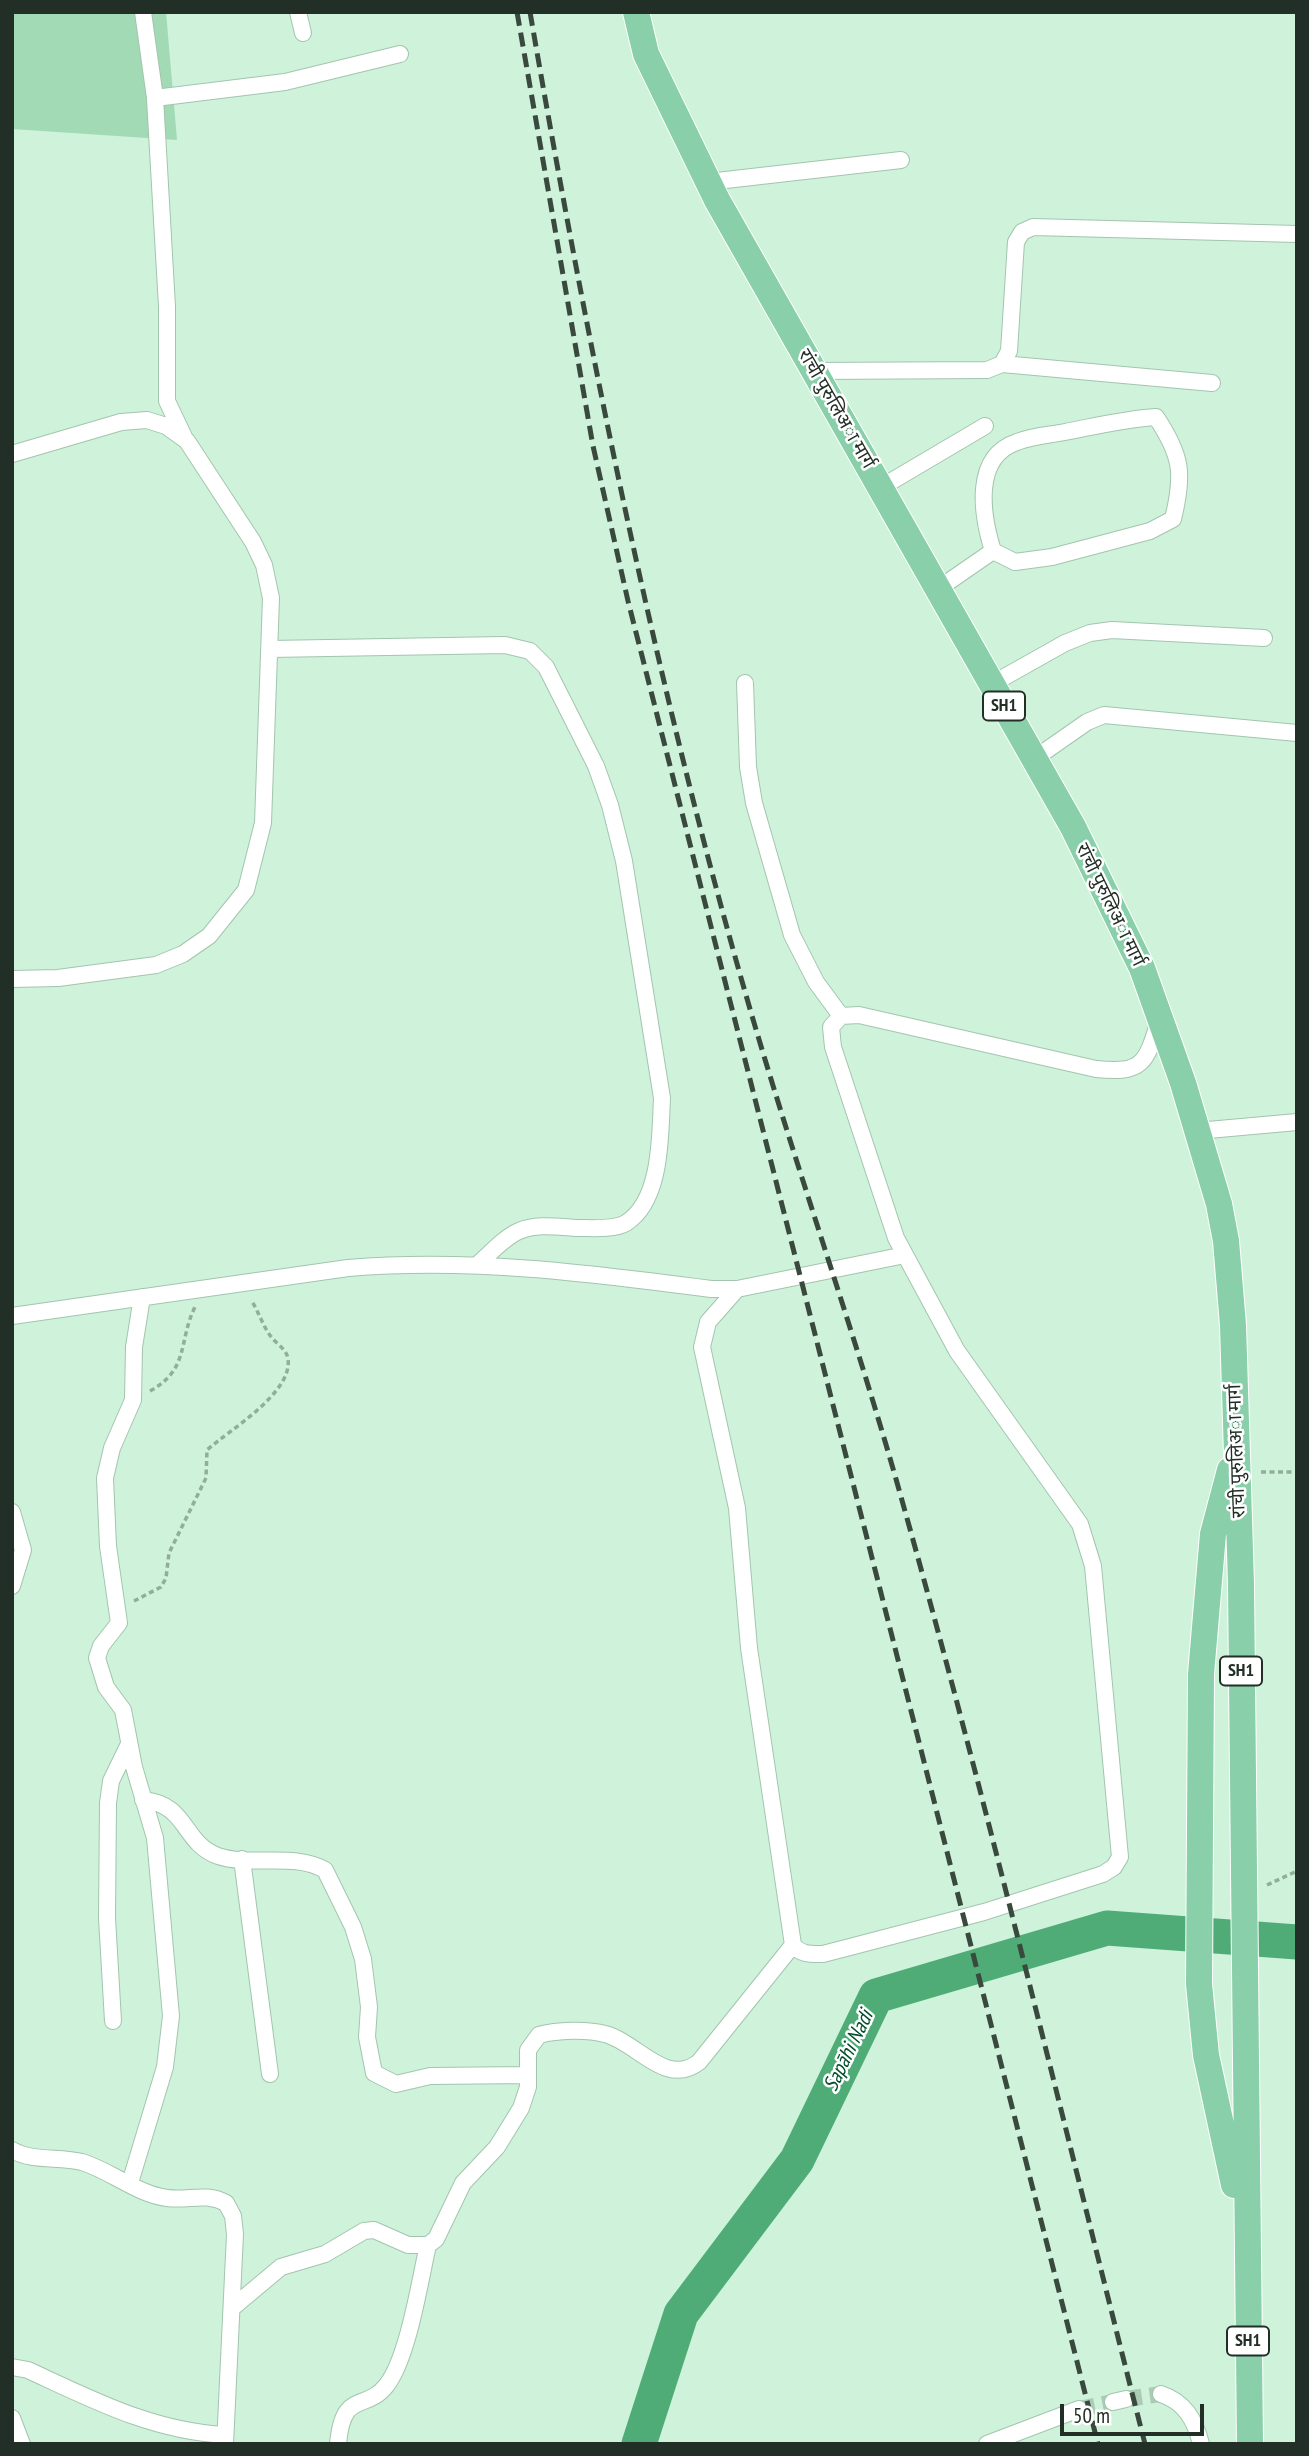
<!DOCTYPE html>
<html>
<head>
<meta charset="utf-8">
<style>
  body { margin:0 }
  #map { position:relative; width:1309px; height:2456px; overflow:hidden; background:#cef2da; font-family:"PT Sans Narrow",sans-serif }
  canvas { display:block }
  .frame { position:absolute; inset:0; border:14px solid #222f26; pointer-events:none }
  .scale { position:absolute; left:1060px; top:2404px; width:144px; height:32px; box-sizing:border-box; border:4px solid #222f26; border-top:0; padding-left:9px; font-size:21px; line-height:24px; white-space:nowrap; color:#222f26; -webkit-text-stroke:5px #fff; paint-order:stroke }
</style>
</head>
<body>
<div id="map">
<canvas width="1309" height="2456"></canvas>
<div class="frame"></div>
<div class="scale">50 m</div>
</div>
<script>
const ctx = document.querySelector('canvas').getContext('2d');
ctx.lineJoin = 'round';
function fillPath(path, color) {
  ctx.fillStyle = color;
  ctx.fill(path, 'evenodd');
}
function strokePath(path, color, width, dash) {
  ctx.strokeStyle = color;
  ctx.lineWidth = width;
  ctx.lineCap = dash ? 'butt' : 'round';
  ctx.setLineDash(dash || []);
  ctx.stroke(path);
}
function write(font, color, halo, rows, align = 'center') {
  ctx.font = font + ' "PT Sans Narrow","Noto Sans Devanagari",sans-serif';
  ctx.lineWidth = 5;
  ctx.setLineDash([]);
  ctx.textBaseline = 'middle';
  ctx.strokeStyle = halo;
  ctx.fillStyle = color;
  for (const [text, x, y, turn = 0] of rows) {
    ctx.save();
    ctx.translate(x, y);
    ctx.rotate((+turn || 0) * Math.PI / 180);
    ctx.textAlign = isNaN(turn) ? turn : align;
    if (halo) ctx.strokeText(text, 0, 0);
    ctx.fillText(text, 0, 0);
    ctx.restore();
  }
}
fillPath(new Path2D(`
  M 12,12 L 166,12 L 177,140 L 12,129 Z`), '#a1dab5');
strokePath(new Path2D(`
  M 639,2444 L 681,2314 L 797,2160 L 876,1996 L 1107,1928 L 1297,1942`), '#4fac77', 35);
strokePath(new Path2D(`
  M 1126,2399 L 1161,2394
  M 1079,2409 L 1113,2402`), '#accbb6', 16, [16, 8]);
const street = new Path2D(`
  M 143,12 L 155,98 L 167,307 L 167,401 L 185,439
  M 298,12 L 303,33
  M 155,98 L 285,82 L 400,54
  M 708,182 L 901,160
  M 1002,364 L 1212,383
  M 814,371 L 987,370 L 1002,364 L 1009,351 L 1016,242 L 1022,232 L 1033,227 L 1297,234
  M 12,454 L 121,422 L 147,420 L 166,426 L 187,441 L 253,542 L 264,565 L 271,598 L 263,823 L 246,890 L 209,936 L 183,954 L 156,965 L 58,978 L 12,979
  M 880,488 L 985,426
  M 938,589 L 993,551 C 982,516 972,457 1017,442 C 1032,436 1050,435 1065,432 C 1096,426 1125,419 1156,417 C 1182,456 1184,474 1173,519 L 1150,531 L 1052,557 L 1015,562 L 993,551
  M 270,649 L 505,645 L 530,651 L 546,667 L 596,766 L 610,805 L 624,861 L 662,1098 C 660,1135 662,1200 626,1223 C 614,1230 591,1228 578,1228 C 559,1227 536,1223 519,1231 C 503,1238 490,1254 477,1265
  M 745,683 L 748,767 L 754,803 L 792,935 L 816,982 L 841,1016
  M 992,684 L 1065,643 L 1090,633 L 1112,630 L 1264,638
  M 1034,759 L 1087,722 L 1104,715 L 1297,733
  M 1197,1131 L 1297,1122
  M 12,1316 L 348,1268 C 472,1258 588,1273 711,1289 L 737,1289 L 905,1255
  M 12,1512 L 23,1550 L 12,1586
  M 143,1800 C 188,1804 182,1843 218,1856 C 251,1867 294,1852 325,1870 L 353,1927 L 363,1959 L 369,2007 L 367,2037 L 374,2073 L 396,2084 L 430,2076 L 528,2075
  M 242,1859 L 270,2074
  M 793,1945 C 801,1955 811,1954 823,1954 L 984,1912 L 1103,1874 L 1114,1867 L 1120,1857 L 1093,1566 L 1080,1524 L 957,1351 L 896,1238 L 833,1047 L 831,1027 L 841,1016 L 859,1015 L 1096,1069 C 1143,1074 1146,1063 1159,1021
  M 113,2021 L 107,1918 L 108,1803 L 111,1781 L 129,1744
  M 12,2150 C 33,2162 59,2156 82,2162 C 111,2171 137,2194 167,2198 C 189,2201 205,2192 226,2203 L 233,2216 L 235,2234 L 225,2444
  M 130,2183 L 165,2067 L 171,2016 L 155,1838 L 134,1767 L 123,1710 L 106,1687 L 97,1658 L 101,1646 L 119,1623 L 108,1546 L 105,1478 L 112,1448 L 133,1400 L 134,1347 L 142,1297
  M 232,2308 L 281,2267 L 325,2254 L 364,2231 L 374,2230 L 408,2245 L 428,2245 L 436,2239 L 463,2183 L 497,2147 L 521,2108 L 528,2087 L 528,2050 L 539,2035 C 557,2030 587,2029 605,2034 C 637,2042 666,2088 699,2062 L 793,1945 L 749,1648 L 737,1508 L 702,1347 L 708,1322 L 737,1289
  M 12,2367 L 28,2370 C 93,2400 152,2431 225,2435
  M 1161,2394 C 1185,2402 1195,2420 1201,2444
  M 1113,2402 L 1126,2399
  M 12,2418 L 22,2444
  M 338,2444 C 343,2389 365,2412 386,2386 C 408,2359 420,2280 428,2245
  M 987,2444 L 1079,2409`);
const primary = new Path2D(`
  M 636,12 L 646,54 L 717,200 L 1073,827 L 1142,968 L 1183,1083 L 1219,1204 L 1226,1241 L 1233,1325 L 1241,1584 L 1250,2444
  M 1230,1470 L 1213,1534 L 1201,1674 L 1199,1984 L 1206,2055 L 1234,2185`);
strokePath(street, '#a3c5ae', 18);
strokePath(primary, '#fff', 28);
strokePath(new Path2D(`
  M 150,1391 C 190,1369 178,1341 195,1307
  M 1261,1472 L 1297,1472
  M 134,1601 L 161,1587 L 166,1578 L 169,1553 L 206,1478 L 207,1450 C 228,1431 293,1393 288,1359 C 287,1350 278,1345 272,1338 C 263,1327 259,1312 251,1300
  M 1267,1885 L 1297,1871`), '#92ae9b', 3.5, [5, 3.5]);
strokePath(street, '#fff', 16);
strokePath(primary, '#88cfaa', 26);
strokePath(new Path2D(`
  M 517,12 L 593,446 L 628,601 L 1098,2444
  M 530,12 C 588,348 655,682 750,1009 C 796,1167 851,1322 896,1479 C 986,1798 1063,2122 1145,2444`), '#39493e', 5, [14, 7]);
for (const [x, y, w] of [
  [1004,706,42],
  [1241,1671,42],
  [1248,2341,42]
]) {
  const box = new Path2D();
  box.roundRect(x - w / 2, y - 14.5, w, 29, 5);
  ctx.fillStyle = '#fff';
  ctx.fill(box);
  strokePath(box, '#222f26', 2);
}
write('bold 18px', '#222f26', null, [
  ["SH1",1004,706],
  ["SH1",1241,1671],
  ["SH1",1248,2341]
]);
write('19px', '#222f26', '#fff', [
  ["रांची पुरुलिअा मार्ग",836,409,60],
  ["रांची पुरुलिअा मार्ग",1110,905,64],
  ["रांची पुरुलिअा मार्ग",1237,1451,-92]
]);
write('italic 21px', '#004e2b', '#fff', [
  ["Sapāhi Nadi",849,2051,-64]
]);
</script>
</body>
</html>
